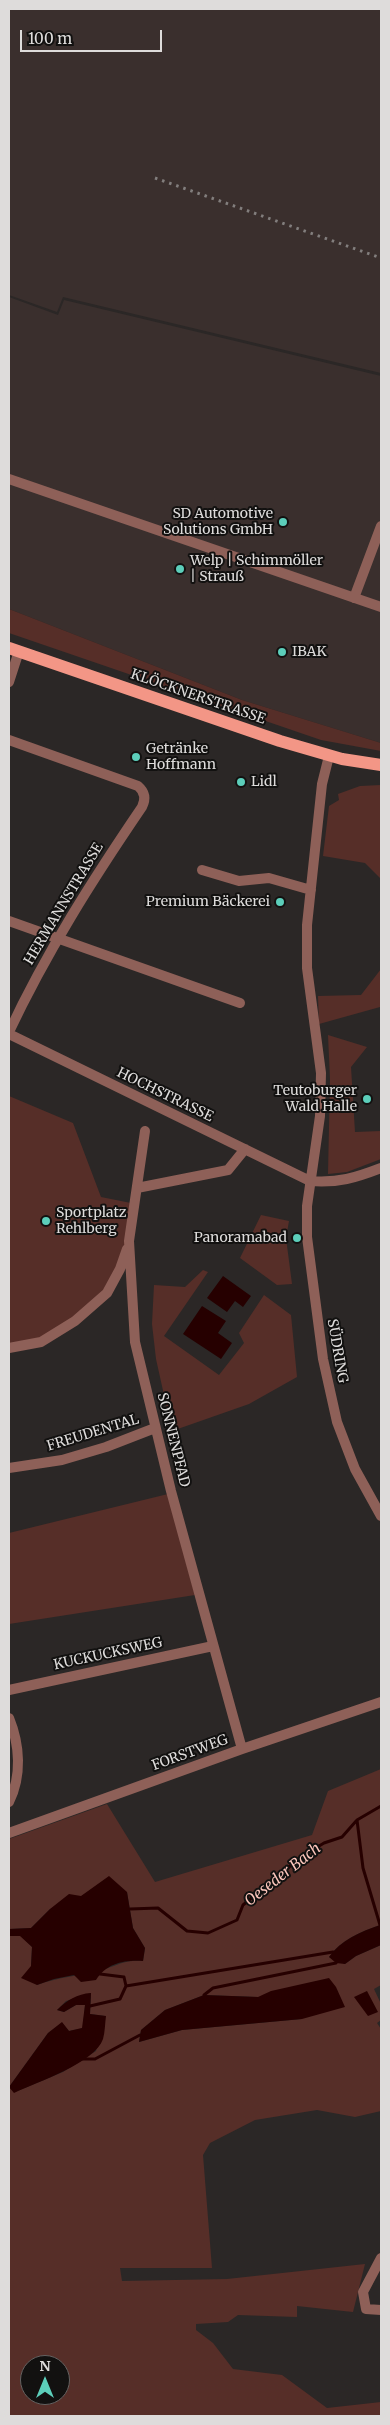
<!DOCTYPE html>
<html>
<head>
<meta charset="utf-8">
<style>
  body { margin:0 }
  #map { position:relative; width:390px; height:2425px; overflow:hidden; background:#2b2726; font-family:Merriweather,serif }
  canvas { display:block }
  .frame { position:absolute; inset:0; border:10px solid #dedcdb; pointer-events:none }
  .north { position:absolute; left:20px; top:2355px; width:50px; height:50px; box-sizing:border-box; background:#121110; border:1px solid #646261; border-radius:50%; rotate:0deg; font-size:14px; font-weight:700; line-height:20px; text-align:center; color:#dedcdb }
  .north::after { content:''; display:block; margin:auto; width:18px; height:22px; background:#5cceba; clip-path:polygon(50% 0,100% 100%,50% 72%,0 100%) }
  .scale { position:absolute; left:20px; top:30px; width:142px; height:22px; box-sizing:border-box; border:2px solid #dedcdb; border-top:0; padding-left:6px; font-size:15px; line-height:18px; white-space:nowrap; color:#dedcdb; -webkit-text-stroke:4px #121110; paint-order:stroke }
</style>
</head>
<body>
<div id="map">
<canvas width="390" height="2425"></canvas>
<div class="frame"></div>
<div class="north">N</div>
<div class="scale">100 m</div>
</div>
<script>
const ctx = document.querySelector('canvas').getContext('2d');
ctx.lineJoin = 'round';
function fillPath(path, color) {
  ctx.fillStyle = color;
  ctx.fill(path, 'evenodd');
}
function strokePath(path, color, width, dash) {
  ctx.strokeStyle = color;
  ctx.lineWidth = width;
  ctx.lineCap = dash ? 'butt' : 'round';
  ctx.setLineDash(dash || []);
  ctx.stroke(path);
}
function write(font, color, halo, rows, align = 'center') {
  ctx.font = font + ' Merriweather,serif';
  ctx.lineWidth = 4;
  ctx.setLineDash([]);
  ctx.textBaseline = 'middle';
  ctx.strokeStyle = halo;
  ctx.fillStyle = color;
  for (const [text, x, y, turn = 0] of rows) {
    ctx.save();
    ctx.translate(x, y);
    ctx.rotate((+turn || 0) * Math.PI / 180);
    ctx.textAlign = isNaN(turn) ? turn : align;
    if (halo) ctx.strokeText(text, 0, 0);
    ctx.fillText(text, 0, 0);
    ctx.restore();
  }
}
fillPath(new Path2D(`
  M 9,9 L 381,9 L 381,373 L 63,297 L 57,312 L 9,295 Z
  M 9,297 L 58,315 L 64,300 L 381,376 L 381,743 L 242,700 L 9,609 Z`), '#3a2f2d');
fillPath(new Path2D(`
  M 9,609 L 242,700 L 381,743 L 381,751 L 321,740 L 9,633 Z
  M 381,785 L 381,879 L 365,863 L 323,856 L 329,806 L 339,800 L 338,794 L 360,786 Z
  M 381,969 L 380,1007 L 319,1024 L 318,996 L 361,995 Z
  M 328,1035 L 367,1047 L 351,1067 L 355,1132 L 381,1131 L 381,1159 L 347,1172 L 328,1174 L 330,1079 Z
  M 9,1096 L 73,1123 L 101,1197 L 131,1203 L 129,1241 L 107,1293 L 41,1342 L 9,1346 Z
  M 261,1215 L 289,1221 L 286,1238 L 292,1284 L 277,1285 L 240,1258 Z
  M 203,1270 L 208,1272 L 164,1336 L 219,1375 L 244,1343 L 239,1333 L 264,1295 L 291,1315 L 297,1377 L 249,1404 L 172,1431 L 156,1359 L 152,1324 L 154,1285 L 185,1287 Z
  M 168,1494 L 195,1595 L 9,1624 L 9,1533 Z
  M 381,1769 L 381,1927 L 380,1925 C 360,1932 341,1940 329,1957 L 345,1964 L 356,1956 L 381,1945 L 381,1985 L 374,1989 L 381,2004 L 381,2020 L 377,2023 L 381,2029 L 381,2111 L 355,2117 L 317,2110 L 255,2120 L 210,2143 L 203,2155 L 212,2268 L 120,2268 L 122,2281 L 227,2279 L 365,2264 L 353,2312 L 297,2306 L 297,2317 L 238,2315 L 228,2322 L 196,2324 L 196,2330 L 213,2343 L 233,2369 L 282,2375 L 327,2408 L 381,2402 L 381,2416 L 9,2416 L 9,2087 L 15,2092 L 63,2072 L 96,2051 L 105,2016 L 90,2014 L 91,1993 L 66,2001 L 57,2010 L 64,2012 L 76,2005 L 85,2005 L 83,2028 L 69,2031 L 62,2023 L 48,2033 L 9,2087 L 9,1936 L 20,1935 L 32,1947 L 31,1966 L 37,1985 C 58,1977 80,1976 102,1970 C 120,1965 123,1960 143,1961 L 145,1948 L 133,1928 L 127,1892 L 81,1896 L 50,1909 L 31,1928 L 9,1929 L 9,1839 L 107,1804 L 155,1882 L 312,1835 L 328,1791 ZM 204,1995 L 258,1997 L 302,2019 L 182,2030 L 139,2042 L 141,2030 L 165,2010 ZM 30,2365 L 60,2365 L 60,2395 L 30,2395 Z`), '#562e28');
fillPath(new Path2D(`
  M 223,1276 L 251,1296 L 243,1307 L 235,1301 L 227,1312 L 207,1298 Z
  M 202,1306 L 226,1321 L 218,1333 L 232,1343 L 221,1359 L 183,1334 Z
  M 109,1876 L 127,1892 L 133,1928 L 145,1948 L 143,1961 C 124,1960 107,1963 96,1980 L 81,1982 L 74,1975 L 54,1979 L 37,1985 L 21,1978 L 31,1966 L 32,1947 L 20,1936 L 9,1936 L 9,1929 L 31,1928 L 50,1909 L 69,1894 L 81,1896 Z
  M 380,1925 L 381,1945 L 356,1956 L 345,1964 L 336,1963 L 329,1957 C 341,1940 360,1932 380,1925 Z
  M 329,1978 L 336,1987 L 345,2007 L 302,2019 L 182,2030 L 139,2042 L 141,2030 L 165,2010 L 204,1995 L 258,1997 L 271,1991 Z
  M 367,1991 L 378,2012 L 368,2016 L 354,1997 Z
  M 91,1993 L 90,2014 L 106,2016 C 105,2023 105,2032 103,2039 C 95,2063 37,2082 14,2093 L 9,2087 L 48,2033 L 62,2022 L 69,2031 L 82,2028 L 85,2005 L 76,2005 L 64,2012 L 57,2010 C 67,2000 77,1994 91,1993 Z`), '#260000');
strokePath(new Path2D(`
  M 130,1909 L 158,1908 L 187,1931 L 208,1933 L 237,1920 L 243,1905 L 301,1857 L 324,1843 L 342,1837 L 357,1820
  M 380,1925 L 363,1868 L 357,1820 L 381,1806
  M 100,1974 L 124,1977 L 126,1986
  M 204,1995 L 213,1988 L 336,1963
  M 90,2006 L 120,1999 L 126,1986 L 333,1952
  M 83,2059 L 95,2059 L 140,2035`), '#260000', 3);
strokePath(new Path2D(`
  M 9,479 L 381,607
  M 354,598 L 381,526
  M 9,682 L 19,651
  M 9,740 L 138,786 C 145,792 146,799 142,807 C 93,879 46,953 9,1032
  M 329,756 L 322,784 L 307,925 L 307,968 L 321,1073 L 320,1116 L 307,1206 L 307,1237 L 323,1359 L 337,1422 L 355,1469 L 381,1516
  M 202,870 L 239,881 L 269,878 L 311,890
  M 9,921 L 240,1003
  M 9,1034 L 310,1181 C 339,1183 355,1178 381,1168
  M 145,1131 L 129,1241 L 135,1342 L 171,1491 L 242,1749
  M 137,1188 L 228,1170 L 245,1149
  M 9,1348 L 41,1342 L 75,1321 L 107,1293 L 120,1269 L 127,1249
  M 9,1468 L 62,1460 L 106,1447 L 155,1428
  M 9,1690 L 213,1646
  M 9,1718 C 20,1745 22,1776 9,1802
  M 9,1833 L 242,1749 L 381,1702
  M 381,2258 L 363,2292 L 366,2309 L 381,2310`), '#8e6058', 10);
strokePath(new Path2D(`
  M 9,648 L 280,741 L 342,759 L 381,765`), '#f39686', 12);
strokePath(new Path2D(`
  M 155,178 L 381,258`), '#827e7d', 3, [2.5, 5]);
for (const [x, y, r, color] of [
  [283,522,5,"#5cceba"],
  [180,569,5,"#5cceba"],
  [282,652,5,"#5cceba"],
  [136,757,5,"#5cceba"],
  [241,782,5,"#5cceba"],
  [280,902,5,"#5cceba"],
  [367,1099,5,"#5cceba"],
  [46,1221,5,"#5cceba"],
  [297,1238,5,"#5cceba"]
]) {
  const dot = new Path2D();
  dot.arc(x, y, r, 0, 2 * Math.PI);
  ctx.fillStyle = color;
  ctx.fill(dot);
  strokePath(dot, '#121110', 2);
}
write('14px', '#dedcdb', '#121110', [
  ["SD Automotive",273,514,"right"],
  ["Solutions GmbH",273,530,"right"],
  ["Welp | Schimmöller",190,561],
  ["| Strauß",190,577],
  ["IBAK",292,652],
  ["Getränke",146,749],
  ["Hoffmann",146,765],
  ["Lidl",251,782],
  ["Premium Bäckerei",270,902,"right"],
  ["Teutoburger",357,1091,"right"],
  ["Wald Halle",357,1107,"right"],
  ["Sportplatz",56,1213],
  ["Rehlberg",56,1229],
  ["Panoramabad",287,1238,"right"]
], 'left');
write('14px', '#dedcdb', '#121110', [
  ["KLÖCKNERSTRASSE",198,697,19],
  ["HERMANNSTRASSE",64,904,-59],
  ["HOCHSTRASSE",165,1095,26],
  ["SÜDRING",337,1351,80],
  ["FREUDENTAL",93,1433,-17],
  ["SONNENPFAD",173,1440,76],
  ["KUCKUCKSWEG",108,1654,-12],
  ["FORSTWEG",190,1753,-20]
]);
write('italic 15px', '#fdc6bc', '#121110', [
  ["Oeseder Bach",283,1875,-38]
]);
</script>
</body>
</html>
